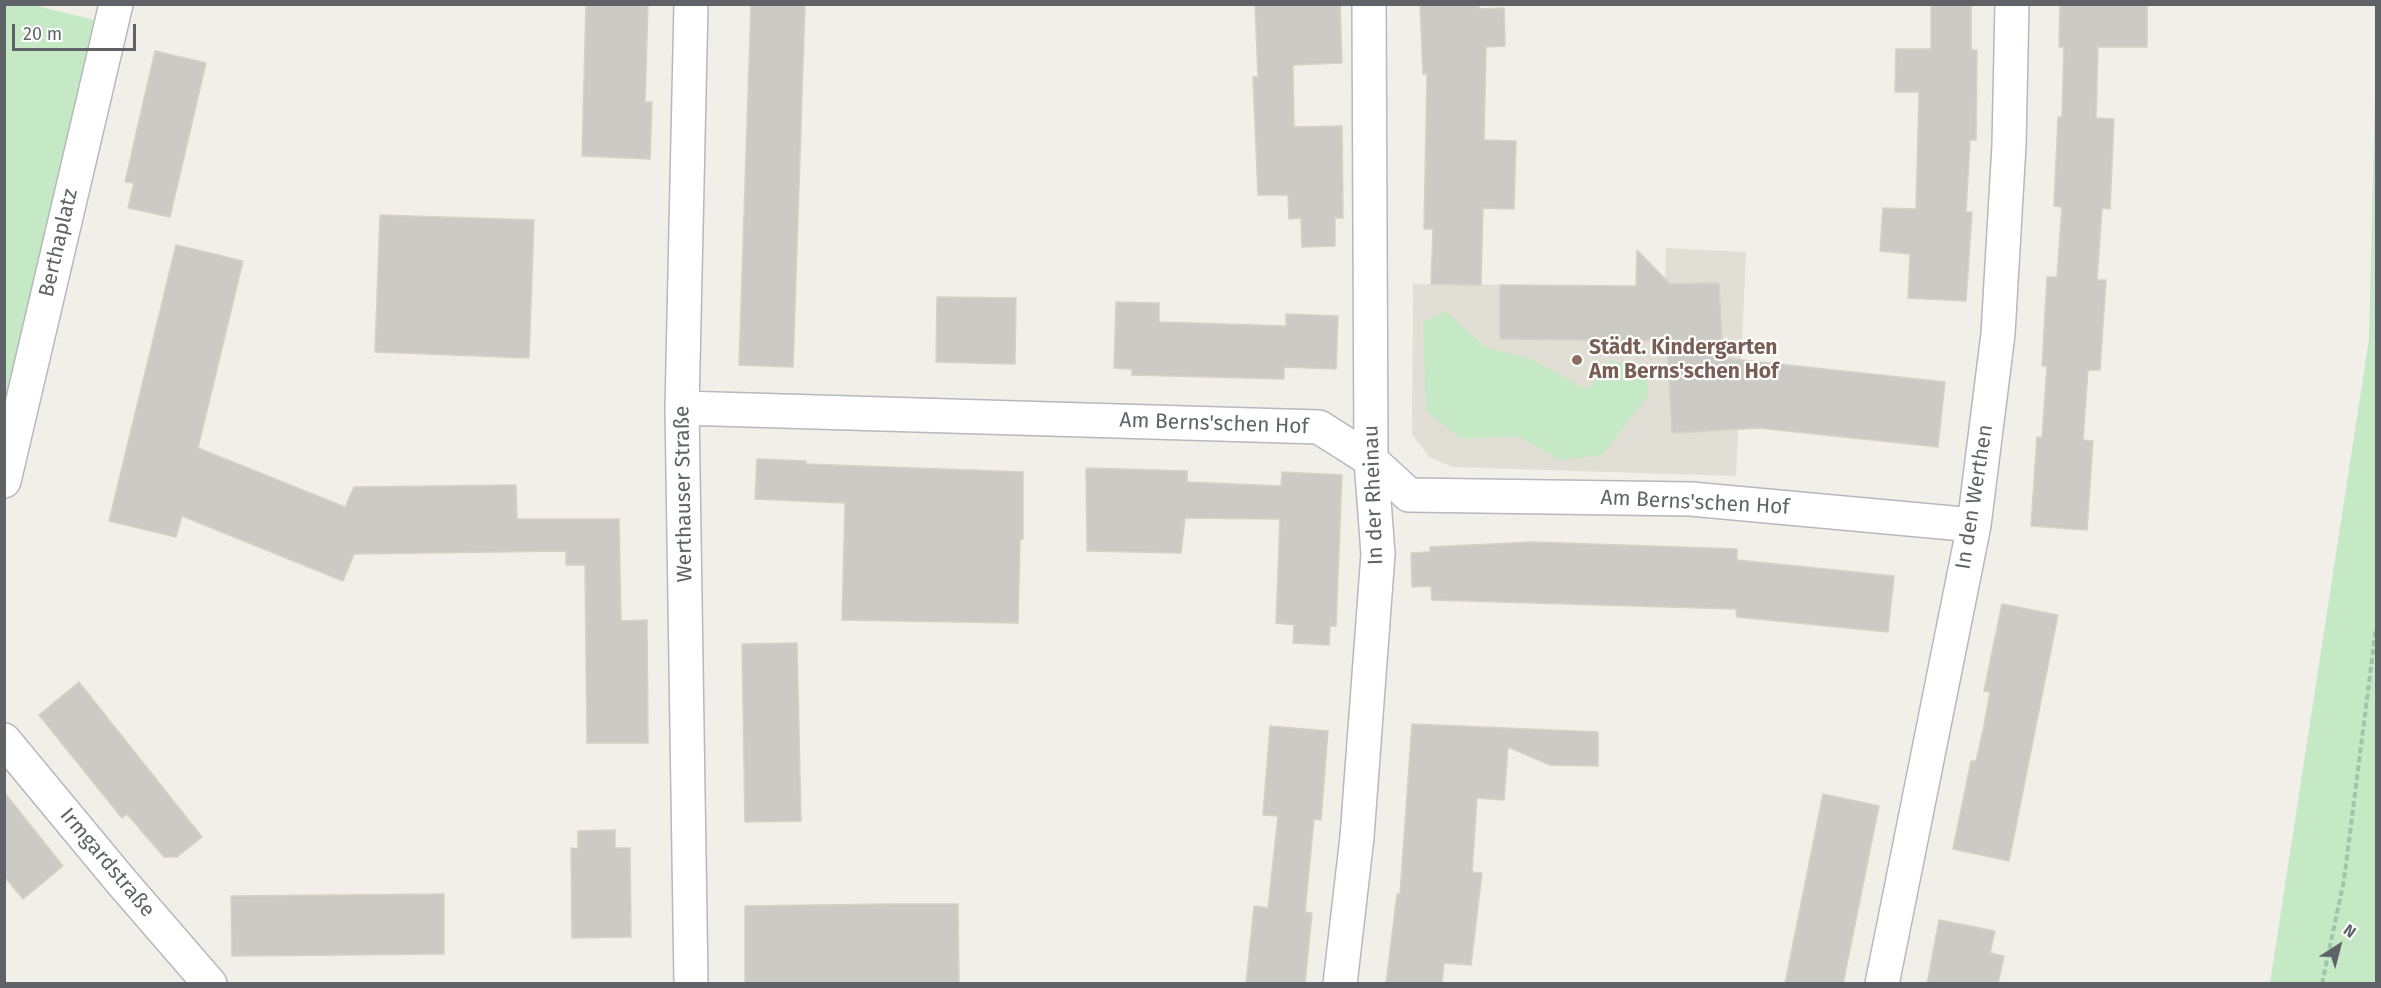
<!DOCTYPE html>
<html>
<head>
<meta charset="utf-8">
<style>
  body { margin:0 }
  #map { position:relative; width:2381px; height:988px; overflow:hidden; background:#f1efe8; font-family:"Fira Sans",sans-serif }
  canvas { display:block }
  .frame { position:absolute; inset:0; border:6px solid #5f6368; pointer-events:none }
  .north { position:absolute; left:2309px; top:916px; width:60px; height:60px; -webkit-text-stroke:4px #fff; paint-order:stroke; rotate:36deg; font-size:16px; font-weight:700; line-height:24px; text-align:center; color:#5f6368 }
  .north::after { content:''; display:block; margin:auto; width:21px; height:27px; background:#5f6368; clip-path:polygon(50% 0,100% 100%,50% 72%,0 100%) }
  .scale { position:absolute; left:12px; top:24px; width:124px; height:27px; box-sizing:border-box; border:3px solid #5f6368; border-top:0; padding-left:8px; font-size:18px; line-height:21px; white-space:nowrap; color:#5f6368; -webkit-text-stroke:4px #fff; paint-order:stroke }
</style>
</head>
<body>
<div id="map">
<canvas width="2381" height="988"></canvas>
<div class="frame"></div>
<div class="north">N</div>
<div class="scale">20 m</div>
</div>
<script>
const ctx = document.querySelector('canvas').getContext('2d');
ctx.lineJoin = 'round';
function fillPath(path, color) {
  ctx.fillStyle = color;
  ctx.fill(path, 'evenodd');
}
function strokePath(path, color, width, dash) {
  ctx.strokeStyle = color;
  ctx.lineWidth = width;
  ctx.lineCap = dash ? 'butt' : 'round';
  ctx.setLineDash(dash || []);
  ctx.stroke(path);
}
function write(font, color, halo, rows, align = 'center') {
  ctx.font = font + ' "Fira Sans",sans-serif';
  ctx.lineWidth = 4.5;
  ctx.setLineDash([]);
  ctx.textBaseline = 'middle';
  ctx.strokeStyle = halo;
  ctx.fillStyle = color;
  for (const [text, x, y, turn = 0] of rows) {
    ctx.save();
    ctx.translate(x, y);
    ctx.rotate((+turn || 0) * Math.PI / 180);
    ctx.textAlign = isNaN(turn) ? turn : align;
    if (halo) ctx.strokeText(text, 0, 0);
    ctx.fillText(text, 0, 0);
    ctx.restore();
  }
}
fillPath(new Path2D(`
  M 1666,248 L 1746,252 L 1736,476 L 1452,467 L 1429,457 L 1412,434 L 1413,284 L 1636,286 L 1637,269 L 1646,259 L 1655,268 L 1656,283 L 1665,283 Z`), '#e1ded6');
fillPath(new Path2D(`
  M 5,5 L 33,5 L 94,20 L 5,414 Z
  M 2376,53 L 2376,983 L 2270,983 L 2369,339 Z
  M 1445,311 L 1485,347 L 1528,358 L 1587,390 L 1610,360 L 1646,372 L 1649,394 L 1602,455 L 1560,460 L 1518,436 L 1461,439 L 1426,411 L 1423,322 Z`), '#c5e8c5');
const building = new Path2D(`
  M 586,4 L 648,4 L 645,102 L 652,102 L 650,159 L 582,156 Z
  M 751,4 L 805,4 L 793,367 L 739,365 Z
  M 1255,4 L 1340,4 L 1342,63 L 1293,65 L 1294,127 L 1342,126 L 1343,218 L 1335,218 L 1335,246 L 1302,247 L 1301,218 L 1289,219 L 1288,195 L 1258,195 L 1253,77 L 1258,77 Z
  M 1420,4 L 1479,4 L 1479,9 L 1504,8 L 1505,46 L 1486,47 L 1484,140 L 1516,141 L 1514,209 L 1483,208 L 1481,285 L 1431,284 L 1433,229 L 1424,229 L 1427,74 L 1423,74 Z
  M 1931,4 L 1971,4 L 1971,50 L 1977,50 L 1976,140 L 1970,140 L 1966,212 L 1972,212 L 1966,301 L 1908,298 L 1910,254 L 1880,251 L 1883,208 L 1916,209 L 1919,92 L 1895,92 L 1896,49 L 1931,49 Z
  M 2060,4 L 2147,4 L 2147,47 L 2098,47 L 2096,118 L 2114,119 L 2110,209 L 2102,208 L 2097,280 L 2106,280 L 2100,370 L 2088,370 L 2083,440 L 2093,441 L 2087,530 L 2031,526 L 2037,437 L 2042,438 L 2047,366 L 2042,366 L 2047,277 L 2057,277 L 2062,207 L 2054,206 L 2058,117 L 2062,117 L 2064,47 L 2059,47 Z
  M 155,51 L 206,63 L 170,217 L 128,208 L 134,183 L 125,182 Z
  M 380,215 L 534,220 L 529,358 L 375,352 Z
  M 176,245 L 243,261 L 198,448 L 345,507 L 354,487 L 516,485 L 517,519 L 619,519 L 621,621 L 647,620 L 648,743 L 587,743 L 585,565 L 566,565 L 566,551 L 354,554 L 343,581 L 182,516 L 176,537 L 109,521 Z
  M 1637,250 L 1670,284 L 1719,283 L 1723,358 L 1945,382 L 1938,447 L 1759,428 L 1672,433 L 1667,341 L 1500,339 L 1500,285 L 1636,286 Z
  M 937,297 L 1016,298 L 1015,364 L 936,362 Z
  M 1116,302 L 1159,303 L 1159,322 L 1286,326 L 1286,314 L 1338,316 L 1336,369 L 1284,367 L 1284,379 L 1132,375 L 1132,369 L 1114,368 Z
  M 757,459 L 806,461 L 806,464 L 1023,472 L 1023,539 L 1020,539 L 1018,623 L 842,620 L 845,503 L 755,499 Z
  M 1086,468 L 1187,471 L 1187,482 L 1281,486 L 1282,472 L 1342,475 L 1336,626 L 1330,626 L 1329,645 L 1293,643 L 1294,625 L 1276,623 L 1280,519 L 1185,518 L 1181,553 L 1087,551 Z
  M 1533,542 L 1737,549 L 1737,560 L 1894,576 L 1888,632 L 1737,617 L 1736,609 L 1432,600 L 1431,586 L 1412,587 L 1411,553 L 1430,552 L 1430,547 Z
  M 2002,604 L 2058,615 L 2009,861 L 1953,849 L 1971,761 L 1976,761 L 1984,726 L 1990,692 L 1984,691 Z
  M 797,643 L 801,821 L 745,822 L 742,644 Z
  M 79,682 L 202,837 L 177,857 L 164,857 L 127,814 L 122,818 L 39,715 Z
  M 1412,724 L 1598,732 L 1598,766 L 1550,765 L 1508,747 L 1504,800 L 1477,798 L 1472,872 L 1482,873 L 1471,965 L 1444,963 L 1442,984 L 1386,984 L 1397,894 L 1400,894 Z
  M 1270,726 L 1328,731 L 1321,820 L 1314,819 L 1305,912 L 1312,913 L 1305,984 L 1246,984 L 1254,906 L 1268,908 L 1278,816 L 1263,815 Z
  M 4,792 L 63,866 L 23,899 L 4,876 Z
  M 1823,794 L 1879,806 L 1843,984 L 1785,984 Z
  M 615,830 L 615,848 L 630,848 L 631,937 L 572,938 L 571,848 L 578,849 L 578,831 Z
  M 444,894 L 444,954 L 232,956 L 231,896 Z
  M 892,904 L 958,904 L 959,984 L 745,984 L 745,906 Z
  M 1939,920 L 1995,931 L 1990,953 L 2004,956 L 1998,984 L 1927,984 Z`);
fillPath(building, '#cccac5');
strokePath(building, '#d6d1c6', 1.5);
const street = new Path2D(`
  M 691,4 L 682,408 L 691,984
  M 682,408 L 1319,427 L 1371,460 L 1409,495 L 1691,499 L 1974,525
  M 4,481 L 116,4
  M 4,740 L 120,880 L 210,984
  M 1340,984 L 1357,837 L 1378,554 L 1371,460 L 1369,4
  M 1882,984 L 1974,525 L 1998,334 L 2009,145 L 2012,4`);
strokePath(street, '#b5b8bc', 36);
strokePath(new Path2D(`
  M 2322,984 L 2344,880 L 2376,628`), '#9cc7a9', 4, [6, 3]);
strokePath(street, '#fff', 33);
for (const [x, y, r, color] of [
  [1577,360,6,"#8d6e63"]
]) {
  const dot = new Path2D();
  dot.arc(x, y, r, 0, 2 * Math.PI);
  ctx.fillStyle = color;
  ctx.fill(dot);
  strokePath(dot, '#fff', 2);
}
write('21px', '#5f6368', '#fff', [
  ["Berthaplatz",59,243,-77],
  ["Am Berns'schen Hof",1214,424,2],
  ["Werthauser Straße",684,494,-91],
  ["In der Rheinau",1374,495,-92],
  ["In den Werthen",1975,497,-81],
  ["Am Berns'schen Hof",1695,503,3],
  ["Irmgardstraße",107,863,50]
]);
write('bold 21px', '#785e54', '#fff', [
  ["Städt. Kindergarten",1589,348],
  ["Am Berns'schen Hof",1589,372]
], 'left');
</script>
</body>
</html>
